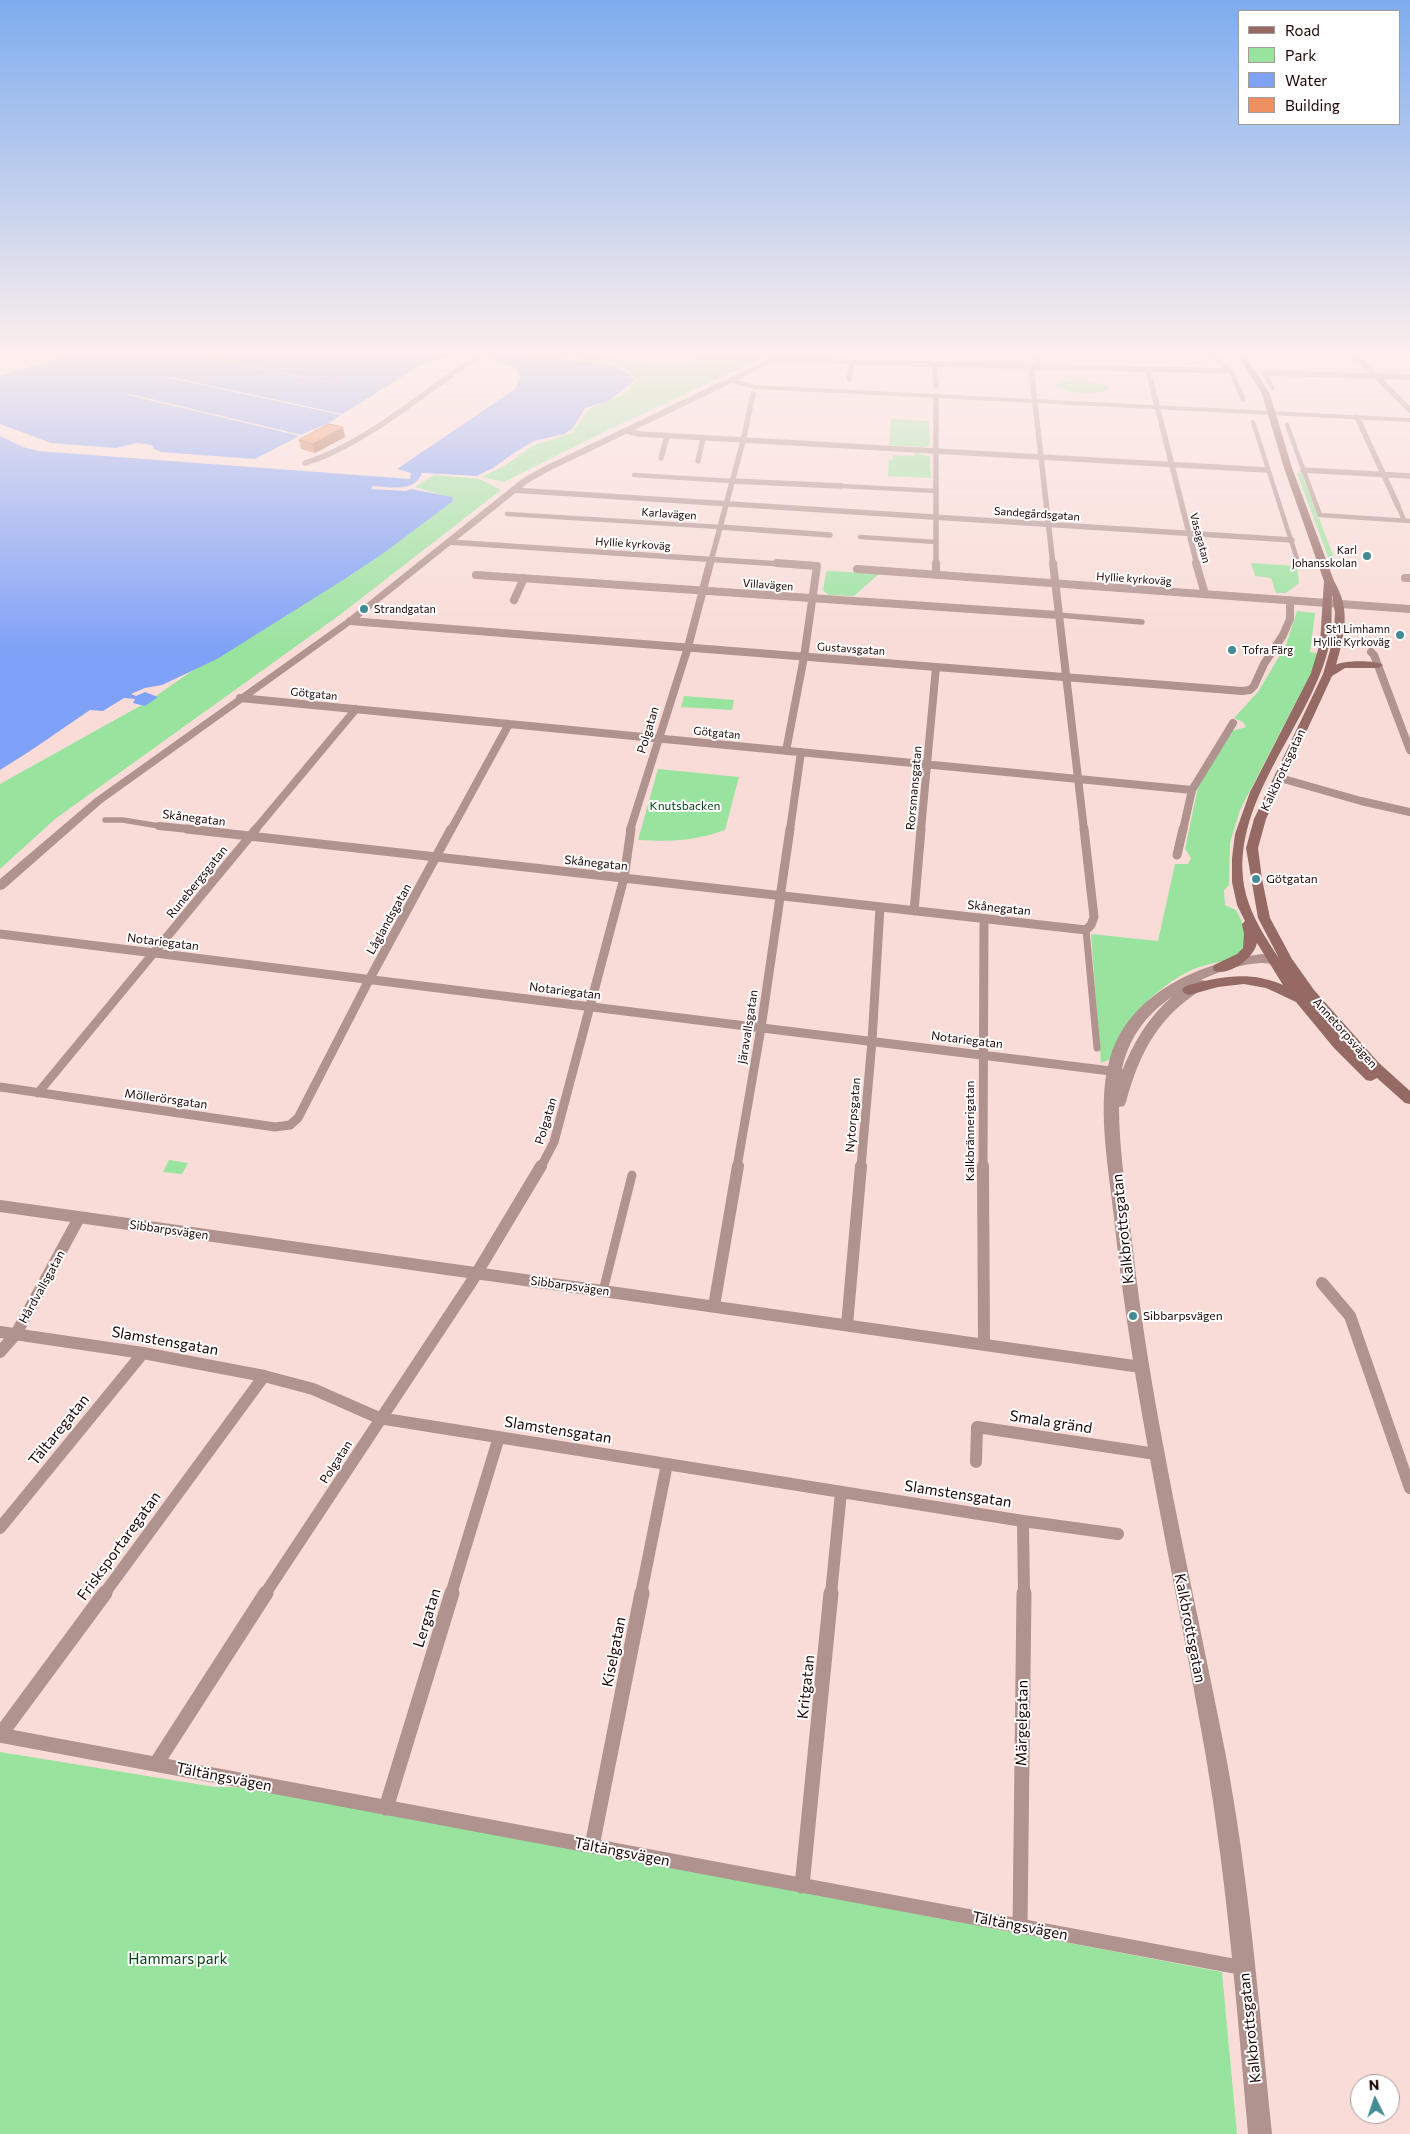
<!DOCTYPE html>
<html>
<head>
<meta charset="utf-8">
<style>
  body { margin:0 }
  #map { position:relative; width:1410px; height:2134px; overflow:hidden; background:#f9dcd8; font-family:Commissioner,sans-serif }
  canvas { display:block }
  .legend { position:absolute; left:1238px; top:10px; width:162px; height:115px; box-sizing:border-box; background:#fff; border:1px solid #a49b9b; margin:0; padding:6px 9px; list-style:none; font-size:15px; color:#1b0504 }
  .legend li { display:flex; align-items:center; gap:10px; height:25px }
  .legend b { width:25px; border:1px solid #a49b9b }
  .north { position:absolute; left:1350px; top:2074px; width:50px; height:50px; box-sizing:border-box; background:#fff; border:1px solid #a49b9b; border-radius:50%; rotate:356deg; font-size:14px; font-weight:700; line-height:20px; text-align:center; color:#1b0504 }
  .north::after { content:''; display:block; margin:auto; width:18px; height:22px; background:#458b95; clip-path:polygon(50% 0,100% 100%,50% 72%,0 100%) }
</style>
</head>
<body>
<div id="map">
<canvas width="1410" height="2134"></canvas>
<ul class="legend">
<li><b style="height:6px;background:#956a65"></b>Road</li>
<li><b style="height:14px;background:#98e39e"></b>Park</li>
<li><b style="height:14px;background:#7fa1f7"></b>Water</li>
<li><b style="height:14px;background:#ed8f60"></b>Building</li>
</ul>
<div class="north">N</div>
</div>
<script>
const ctx = document.querySelector('canvas').getContext('2d');
ctx.lineJoin = 'round';
function fillPath(path, color) {
  ctx.fillStyle = color;
  ctx.fill(path, 'evenodd');
}
function strokePath(path, color, width, dash) {
  ctx.strokeStyle = color;
  ctx.lineWidth = width;
  ctx.lineCap = dash ? 'butt' : 'round';
  ctx.setLineDash(dash || []);
  ctx.stroke(path);
}
function write(font, color, halo, rows, align = 'center') {
  ctx.font = font + ' Commissioner,sans-serif';
  ctx.lineWidth = 4;
  ctx.setLineDash([]);
  ctx.textBaseline = 'middle';
  ctx.strokeStyle = halo;
  ctx.fillStyle = color;
  for (const [text, x, y, turn = 0] of rows) {
    ctx.save();
    ctx.translate(x, y);
    ctx.rotate((+turn || 0) * Math.PI / 180);
    ctx.textAlign = isNaN(turn) ? turn : align;
    if (halo) ctx.strokeText(text, 0, 0);
    ctx.fillText(text, 0, 0);
    ctx.restore();
  }
}
fillPath(new Path2D(`
  M 526,354 L 576,354 L 674,366 L 684,364 L 705,354 L 771,354 L 608,430 L 504,482 L 482,477 L 504,466 L 534,445 L 572,433 L 589,409 L 624,394 L 636,381 C 629,356 549,357 526,354 Z
  M 1085,380 L 1105,385 L 1109,389 C 1100,396 1064,394 1056,386 L 1062,381 Z
  M 891,419 L 929,421 L 930,445 L 925,447 L 889,445 Z
  M 915,453 L 930,456 L 931,478 L 888,476 L 889,460 L 893,460 L 893,455 L 915,456 Z
  M 1297,473 L 1302,473 L 1336,563 L 1330,563 Z
  M 434,475 L 479,479 L 501,490 L 341,614 L 55,819 L 0,869 L 0,784 L 149,701 L 442,495 L 415,487 Z
  M 1251,563 L 1297,566 L 1299,583 L 1286,593 L 1276,593 L 1271,578 L 1255,576 Z
  M 828,571 L 831,571 L 879,574 L 854,596 L 828,595 L 823,590 L 826,572 Z
  M 1297,611 L 1315,613 L 1310,652 L 1317,653 L 1313,669 L 1240,810 L 1230,843 L 1229,885 L 1224,890 L 1225,905 L 1236,910 C 1241,921 1253,937 1243,949 C 1231,963 1210,962 1194,969 C 1165,982 1140,1005 1122,1031 C 1117,1039 1114,1050 1110,1059 L 1101,1063 L 1091,934 L 1158,941 L 1175,864 L 1188,864 L 1191,858 L 1185,849 L 1198,787 L 1232,731 L 1246,727 L 1243,722 L 1234,718 L 1258,692 L 1286,645 Z
  M 684,696 L 734,700 L 732,710 L 681,707 Z
  M 658,769 L 739,777 L 725,830 C 694,841 670,842 638,840 Z
  M 169,1160 L 188,1163 L 182,1174 L 163,1172 Z
  M 0,1752 L 215,1787 L 234,1787 L 280,1793 L 1222,1972 L 1237,2134 L 0,2134 Z`), '#98e39e');
fillPath(new Path2D(`
  M 73,354 L 469,354 L 427,361 L 327,424 L 309,431 L 255,459 L 161,452 L 154,449 L 152,445 L 137,443 L 116,448 L 51,443 L 0,424 L 0,376 Z
  M 481,354 L 545,357 L 605,364 L 623,370 L 630,375 L 634,381 L 609,401 L 585,408 L 572,429 L 564,434 L 534,441 L 514,453 L 493,468 L 477,476 L 425,473 L 422,473 C 415,493 389,487 373,486 L 371,489 L 406,491 L 411,489 L 452,497 L 453,501 L 381,555 L 343,580 L 217,659 L 162,685 L 145,688 L 131,694 L 136,696 L 145,692 L 158,697 L 145,706 L 133,703 L 135,699 L 124,698 L 103,711 L 90,710 L 30,751 L 0,770 L 0,436 L 23,447 L 38,451 L 410,479 L 411,473 L 397,469 L 515,389 L 520,377 L 516,369 L 511,366 Z`), '#7fa1f7');
fillPath(new Path2D(`
  M 215,358 L 377,392 L 213,359 Z
  M 171,377 L 343,414 L 341,415 L 169,378 Z
  M 130,394 L 302,435 L 300,436 L 127,395 Z`), '#f9dcd8');
strokePath(new Path2D(`
  M 1231,371 L 1243,399
  M 1265,373 L 1272,388
  M 1253,422 L 1299,565
  M 1287,425 L 1320,515 L 1410,521
  M 634,475 L 732,481
  M 841,486 L 936,491
  M 1398,506 L 1404,520
  M 507,514 L 720,527
  M 860,537 L 936,542`), '#b0928e', 4.5);
strokePath(new Path2D(`
  M 1058,615 L 1142,622
  M 105,820 L 123,820 L 159,826`), '#b0928e', 5.5);
strokePath(new Path2D(`
  M 1086,930 L 1097,1048`), '#b0928e', 7);
strokePath(new Path2D(`
  M 603,1291 L 632,1175`), '#b0928e', 9);
strokePath(new Path2D(`
  M 1038,354 L 1038,367
  M 1212,354 L 1231,371
  M 1354,354 L 1410,410
  M 777,358 L 852,362 L 1231,371
  M 935,365 L 936,385
  M 1031,367 L 1053,565
  M 1148,370 L 1197,565
  M 1265,373 L 1410,377
  M 849,379 L 852,362
  M 936,396 L 936,565
  M 1357,417 L 1398,506
  M 626,431 L 639,434 L 1267,470
  M 661,458 L 667,436
  M 698,461 L 703,438
  M 305,463 C 360,447 424,393 472,360 L 484,354
  M 1303,470 L 1410,476
  M 732,481 L 841,486
  M 512,490 L 1292,540
  M 720,527 L 830,535
  M 448,542 L 796,565
  M 710,565 L 743,441 L 753,394`), '#b0928e', 5.5);
strokePath(new Path2D(`
  M 777,563 L 817,566 L 804,657 L 786,751
  M 936,563 L 936,575
  M 1053,563 L 1084,830
  M 1196,563 L 1205,594
  M 857,569 L 1410,609
  M 476,575 L 1058,615
  M 1405,578 L 1410,578
  M 514,600 L 524,578
  M 350,621 L 1242,691 L 1250,690 L 1254,686 L 1264,664 L 1283,635 L 1290,619 L 1290,601
  M 1371,652 L 1374,655 L 1410,750
  M 240,698 L 1192,790
  M 1280,778 L 1361,801 L 1410,812
  M 159,826 L 198,830
  M 255,830 L 356,709
  M 451,830 L 509,724
  M 630,830 L 688,647 L 710,563
  M 790,830 L 801,752
  M 921,830 L 936,667
  M 1183,830 L 1192,790 L 1233,723`), '#b0928e', 8);
strokePath(new Path2D(`
  M 187,829 L 1086,930 L 1091,925 L 1094,917 L 1084,829
  M 1177,855 L 1183,829
  M 914,911 L 921,829
  M 0,934 L 1119,1072
  M 0,1087 L 275,1127 L 290,1125 L 298,1118 L 369,980 L 451,829
  M 38,1093 L 256,829
  M 541,1167 L 554,1142 L 624,878 L 631,829
  M 737,1167 L 761,1028 L 790,829
  M 861,1167 L 872,1041 L 880,907
  M 983,1167 L 984,919`), '#b0928e', 9);
strokePath(new Path2D(`
  M 983,1166 L 984,1344
  M 0,1206 L 1141,1367
  M 1322,1283 L 1350,1316 L 1410,1488
  M 714,1306 L 738,1166
  M 847,1325 L 861,1166
  M 0,1332 L 143,1353 L 264,1376 L 313,1389 L 379,1418 L 1023,1521 L 1118,1534
  M 0,1352 L 16,1334 L 79,1218
  M 976,1462 L 977,1427 L 1156,1454
  M 1023,1521 L 1024,1594
  M 0,1528 L 143,1353
  M 104,1594 L 264,1376
  M 265,1594 L 472,1281 L 541,1166
  M 451,1594 L 499,1437
  M 641,1594 L 667,1464
  M 831,1594 L 841,1492`), '#b0928e', 12);
strokePath(new Path2D(`
  M 0,1735 L 1244,1968
  M 0,1735 L 105,1593
  M 156,1764 L 266,1593
  M 386,1808 L 452,1593
  M 592,1846 L 642,1593
  M 802,1886 L 831,1593
  M 1020,1926 L 1024,1593`), '#b0928e', 15);
fillPath(new Path2D(`
  M 779,354 L 788,354 L 738,380 L 755,385 L 1410,418 L 1410,422 L 755,389 L 732,383 L 549,471 L 528,483 L 353,623 L 102,803 L 4,889 L 0,890 L 0,879 L 94,799 L 347,619 L 522,479 L 543,467 Z
  M 1261,954 L 1289,957 L 1290,960 L 1289,963 C 1280,966 1270,963 1261,963 C 1241,964 1220,971 1201,980 L 1206,981 L 1207,984 L 1206,987 C 1159,1015 1140,1051 1126,1102 L 1124,1106 L 1119,1107 C 1119,1152 1127,1198 1132,1242 C 1151,1414 1192,1582 1225,1751 C 1249,1877 1259,2006 1272,2134 L 1248,2134 C 1237,2008 1227,1882 1206,1757 C 1175,1576 1133,1401 1114,1218 C 1109,1169 1096,1105 1110,1058 C 1129,993 1200,963 1261,954 ZM 1173,996 C 1149,1016 1132,1044 1121,1074 C 1127,1040 1145,1015 1173,996 Z`), '#b0928e');
fillPath(new Path2D(`
  M 1237,354 L 1244,354 L 1270,394 L 1292,468 L 1334,581 C 1351,610 1345,634 1336,665 C 1343,660 1377,660 1383,665 L 1378,668 L 1345,668 L 1332,676 L 1266,819 L 1258,848 L 1262,879 L 1270,918 L 1292,959 L 1314,990 L 1379,1063 L 1410,1091 L 1410,1104 L 1405,1103 L 1377,1078 L 1371,1081 L 1366,1080 L 1334,1048 L 1296,1002 L 1277,993 L 1266,988 L 1244,984 L 1218,987 L 1189,995 L 1184,993 L 1182,990 L 1184,987 L 1189,985 C 1222,976 1251,971 1283,985 L 1257,943 C 1254,958 1230,976 1214,971 L 1213,968 L 1214,965 L 1237,954 L 1243,948 L 1244,934 L 1242,924 L 1245,921 L 1237,905 L 1232,882 L 1232,858 L 1235,834 L 1250,792 L 1311,673 L 1320,643 L 1324,581 L 1284,468 L 1262,394 ZM 1332,594 L 1335,613 L 1333,640 L 1323,674 L 1254,819 L 1246,848 L 1258,918 L 1280,960 C 1269,943 1256,924 1249,904 C 1218,814 1307,732 1328,650 C 1333,632 1331,613 1332,594 Z`), '#956a65');
fillPath(new Path2D(`
  M 345,437 L 315,453 L 301,449 L 299,440 Z`), '#cc7b53');
fillPath(new Path2D(`
  M 343,427 L 345,437 L 315,453 L 313,444 Z`), '#a66443');
const building = new Path2D(`
  M 329,424 L 343,427 L 313,444 L 299,440 Z`);
fillPath(building, '#ed8f60');
strokePath(building, '#a66443', 1);
const sky = ctx.createLinearGradient(0, 0, 0, 653);
sky.addColorStop(0, '#7eacee');
sky.addColorStop(0.54, '#fcefed');
sky.addColorStop(1, '#fcefed00');
ctx.fillStyle = sky;
ctx.fillRect(0, 0, 1410, 653);
for (const [x, y, r, color] of [
  [1367,556,5,"#458b95"],
  [364,609,5,"#458b95"],
  [1400,635,5,"#458b95"],
  [1232,650,5,"#458b95"],
  [1256,879,5,"#458b95"],
  [1133,1316,5,"#458b95"]
]) {
  const dot = new Path2D();
  dot.arc(x, y, r, 0, 2 * Math.PI);
  ctx.fillStyle = color;
  ctx.fill(dot);
  strokePath(dot, '#fff', 2);
}
write('11px', '#1b0504', '#fff', [
  ["Karlavägen",669,514,4],
  ["Sandegårdsgatan",1037,514,4],
  ["Vasagatan",1200,538,75],
  ["Hyllie kyrkoväg",633,544,4],
  ["Hyllie kyrkoväg",1134,579,4],
  ["Villavägen",768,585,4],
  ["Gustavsgatan",851,649,4],
  ["Götgatan",314,694,6],
  ["Götgatan",717,733,6]
]);
write('11px', '#1b0504', '#fff', [
  ["Karl",1357,550],
  ["Johansskolan",1357,563],
  ["Strandgatan",374,609,"left"],
  ["St1 Limhamn",1390,629],
  ["Hyllie Kyrkoväg",1390,642],
  ["Tofra Färg",1242,650,"left"]
], 'right');
write('12px', '#1b0504', '#fff', [
  ["Polgatan",648,730,-73],
  ["Kalkbrottsgatan",1283,770,-65],
  ["Rorsmansgatan",914,788,-85],
  ["Skånegatan",194,818,7],
  ["Skånegatan",596,863,6],
  ["Runebergsgatan",197,882,-51],
  ["Skånegatan",999,908,6],
  ["Låglandsgatan",389,919,-61],
  ["Notariegatan",163,942,7],
  ["Notariegatan",565,991,7],
  ["Järavallsgatan",748,1027,-81],
  ["Annetorpsvägen",1345,1033,48],
  ["Notariegatan",967,1040,7],
  ["Möllerörsgatan",166,1099,8],
  ["Nytorpsgatan",853,1115,-85],
  ["Polgatan",546,1121,-73],
  ["Kalkbrännerigatan",970,1131,-90],
  ["Sibbarpsvägen",169,1230,8],
  ["Sibbarpsvägen",570,1286,8],
  ["Hårdvallsgatan",42,1287,-61],
  ["Polgatan",336,1462,-57]
]);
write('12px', '#074416', '#fff', [
  ["Knutsbacken",685,806]
]);
write('12px', '#1b0504', '#fff', [
  ["Götgatan",1266,879],
  ["Sibbarpsvägen",1143,1316]
], 'left');
write('15px', '#1b0504', '#fff', [
  ["Kalkbrottsgatan",1123,1229,-96],
  ["Slamstensgatan",165,1341,10],
  ["Smala gränd",1051,1422,9],
  ["Tältaregatan",59,1430,-51],
  ["Slamstensgatan",558,1430,9],
  ["Slamstensgatan",958,1494,9],
  ["Frisksportaregatan",119,1546,-54],
  ["Lergatan",427,1618,-73],
  ["Kalkbrottsgatan",1190,1628,79],
  ["Kiselgatan",614,1652,-79],
  ["Kritgatan",806,1687,-84],
  ["Märgelgatan",1022,1723,-89],
  ["Tältängsvägen",224,1777,11],
  ["Tältängsvägen",622,1852,11],
  ["Tältängsvägen",1020,1926,11],
  ["Kalkbrottsgatan",1250,2028,-96]
]);
write('15px', '#074416', '#fff', [
  ["Hammars park",178,1959]
]);
</script>
</body>
</html>
